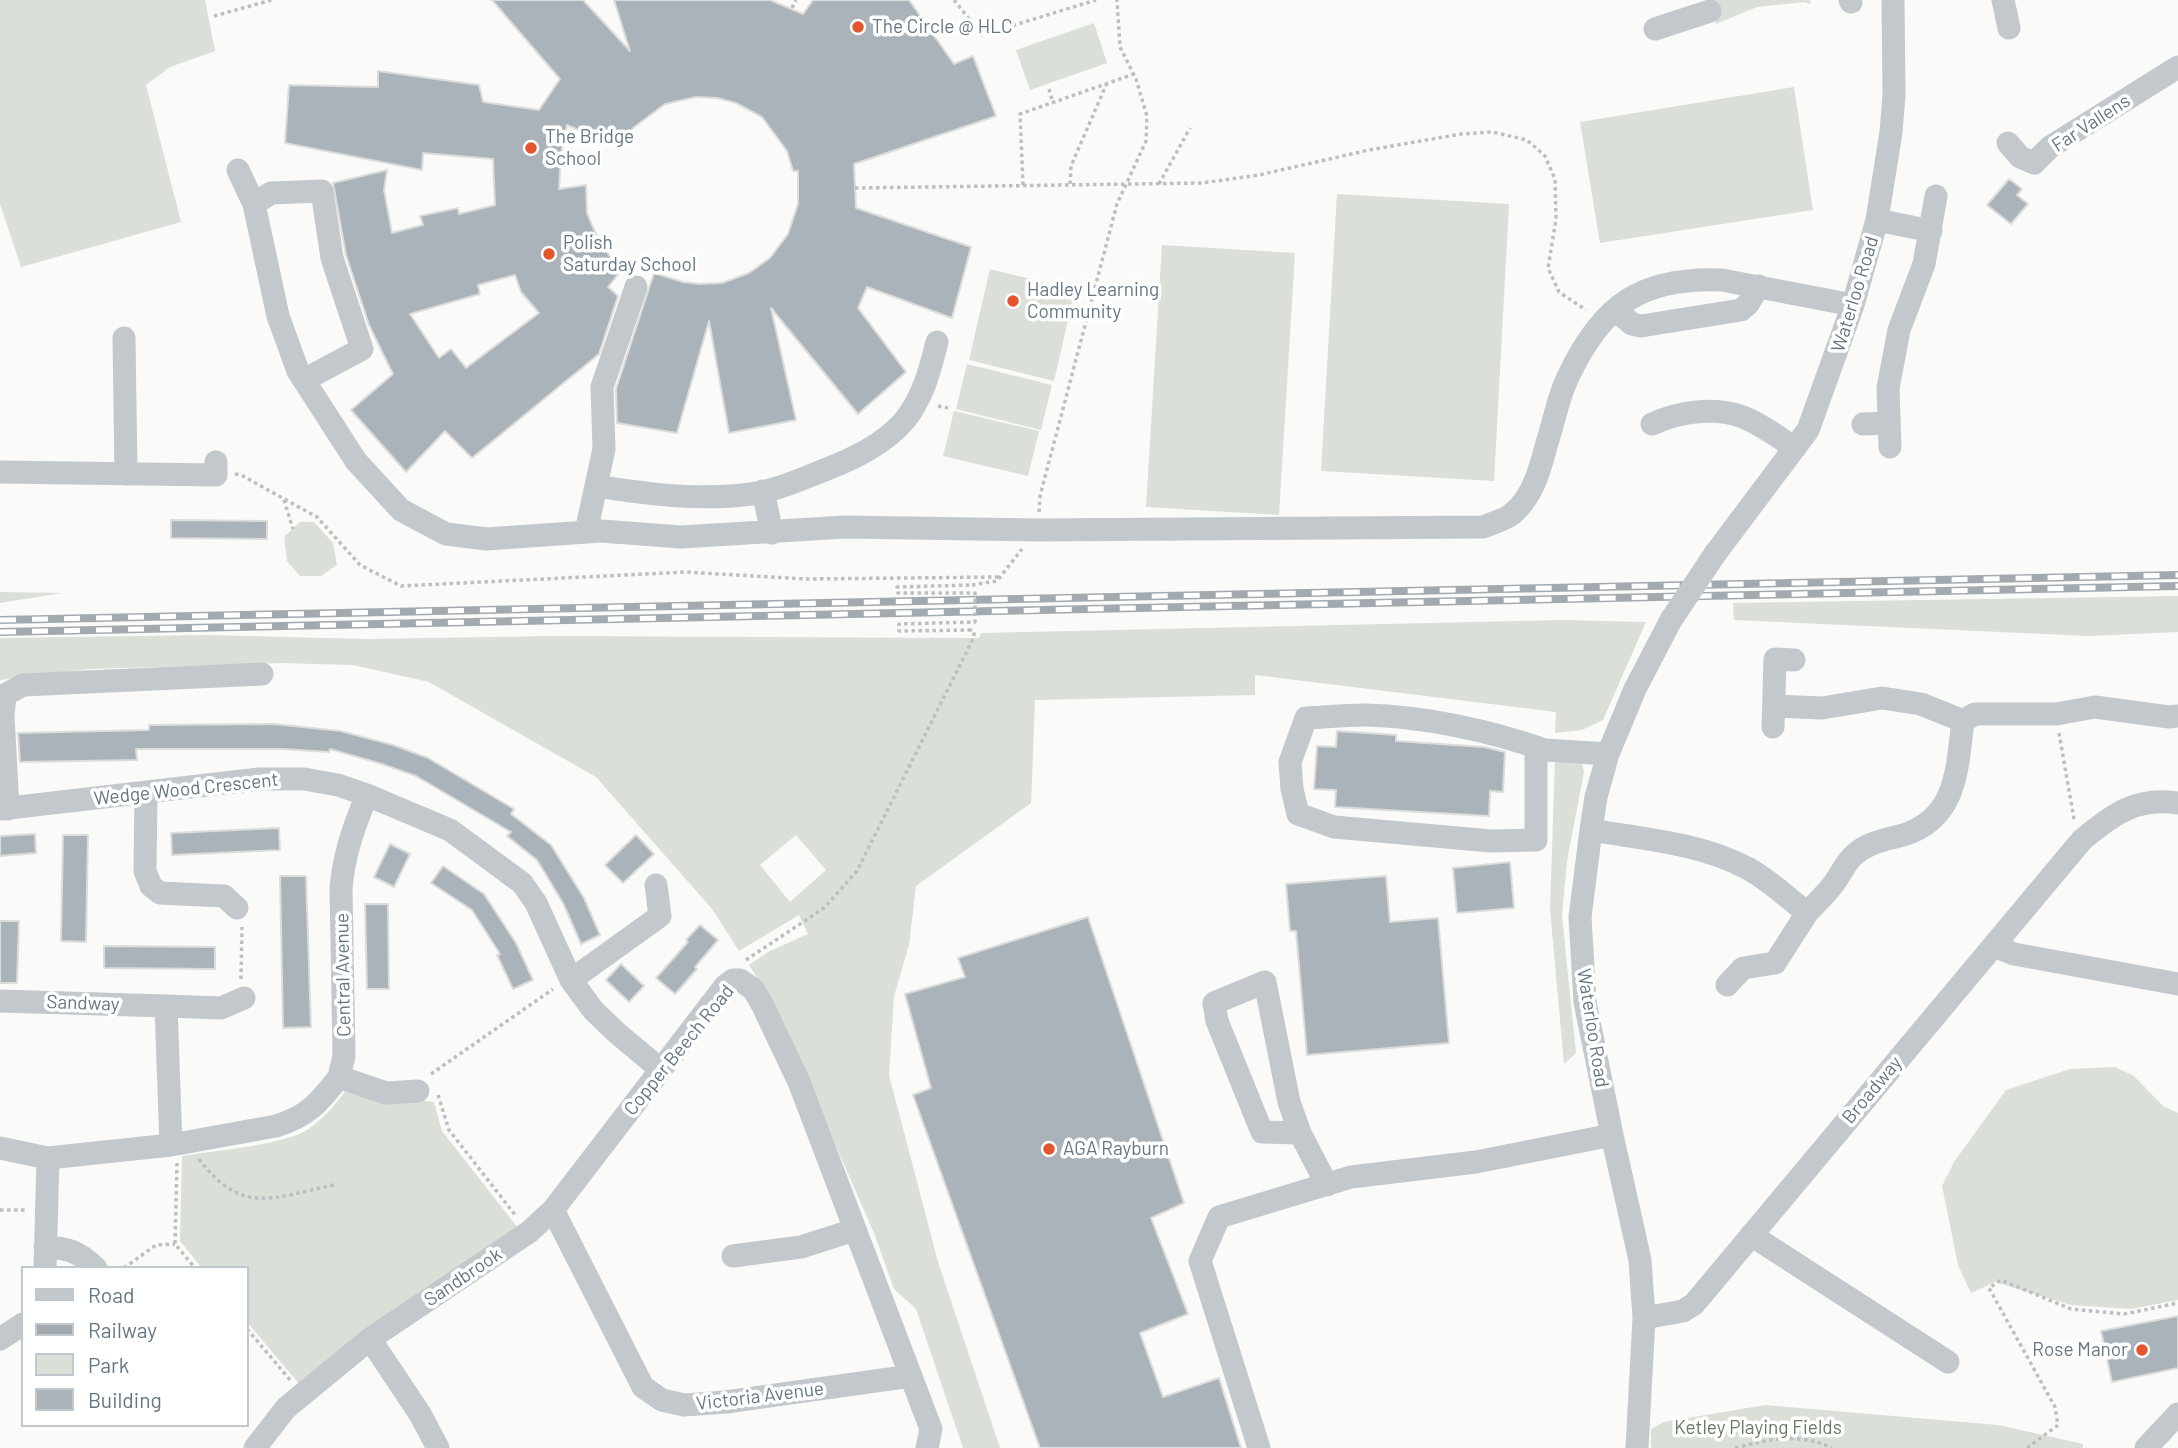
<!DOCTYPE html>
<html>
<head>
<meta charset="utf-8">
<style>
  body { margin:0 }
  #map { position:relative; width:2178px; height:1448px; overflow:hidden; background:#fafaf8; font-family:Barlow,sans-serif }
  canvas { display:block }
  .legend { position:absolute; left:21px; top:1266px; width:228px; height:161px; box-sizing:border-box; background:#fff; border:2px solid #c1c8cd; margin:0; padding:9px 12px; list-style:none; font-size:21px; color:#657683 }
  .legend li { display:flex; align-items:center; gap:14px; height:35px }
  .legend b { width:35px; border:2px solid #c1c8cd }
</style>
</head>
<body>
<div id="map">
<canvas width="2178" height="1448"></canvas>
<ul class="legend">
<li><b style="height:9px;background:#c3c8cc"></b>Road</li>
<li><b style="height:9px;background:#a2aab0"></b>Railway</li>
<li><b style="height:19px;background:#dadfd7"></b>Park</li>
<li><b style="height:19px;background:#aab3b9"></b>Building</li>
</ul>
</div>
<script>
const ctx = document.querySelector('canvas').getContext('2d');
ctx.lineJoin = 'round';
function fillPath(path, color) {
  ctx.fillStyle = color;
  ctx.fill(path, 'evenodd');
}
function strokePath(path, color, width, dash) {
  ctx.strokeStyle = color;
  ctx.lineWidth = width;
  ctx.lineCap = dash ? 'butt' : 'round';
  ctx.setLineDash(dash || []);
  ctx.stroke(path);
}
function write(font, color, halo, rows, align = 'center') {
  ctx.font = font + ' Barlow,sans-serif';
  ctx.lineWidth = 7;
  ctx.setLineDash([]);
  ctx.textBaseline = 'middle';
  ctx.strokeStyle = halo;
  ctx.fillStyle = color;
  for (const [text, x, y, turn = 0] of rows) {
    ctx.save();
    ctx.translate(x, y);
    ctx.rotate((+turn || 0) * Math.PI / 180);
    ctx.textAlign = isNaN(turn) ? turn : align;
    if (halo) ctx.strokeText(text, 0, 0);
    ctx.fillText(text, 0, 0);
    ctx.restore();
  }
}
fillPath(new Path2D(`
  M 0,0 L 205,0 L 215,51 L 170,67 L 146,85 L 181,222 L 21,267 L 0,204 Z
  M 1710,0 L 1810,0 L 1811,4 L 1804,2 L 1757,7 L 1716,24 Z
  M 1094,23 L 1107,63 L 1030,90 L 1016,50 Z
  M 1794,87 L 1813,210 L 1600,243 L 1580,122 Z
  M 1337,194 L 1509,204 L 1494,481 L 1321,471 Z
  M 1162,245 L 1295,253 L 1279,515 L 1146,507 Z
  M 990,269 L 1075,290 L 1054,381 L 969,360 Z
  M 967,364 L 1052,385 L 1041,430 L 956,409 Z
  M 954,411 L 1039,431 L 1028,476 L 943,456 Z
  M 300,522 L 314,522 L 333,543 L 337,565 L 321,576 L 300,576 L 287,561 L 284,537 Z
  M 0,592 L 62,593 L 0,603 Z
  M 2178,596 L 2178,632 L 2089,636 L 1734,620 L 1733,603 Z
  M 1564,620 L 1646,622 L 1603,720 L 1582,730 L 1555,733 L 1556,712 L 1255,675 L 1255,695 L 1035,700 L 1031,803 L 916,886 L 909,945 L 894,996 L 889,1075 L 938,1262 L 1000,1448 L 963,1448 L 916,1309 L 894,1289 L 874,1233 L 773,1002 L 749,965 L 768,952 L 808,934 L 799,915 L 739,951 L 712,909 L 596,777 L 429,682 L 353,665 L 283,663 L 89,669 L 0,680 L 0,638 L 207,635 L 367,639 L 553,636 L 965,638 L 979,638 L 981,633 ZM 796,835 L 826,870 L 790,902 L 760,865 Z
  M 1555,762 L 1582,764 L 1584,772 L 1567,861 L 1562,916 L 1576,1053 L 1564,1064 L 1550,909 Z
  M 2115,1067 L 2134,1076 L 2163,1106 L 2178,1113 L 2178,1300 L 2131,1309 L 2071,1305 L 1995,1282 L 1971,1293 L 1958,1265 L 1942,1186 L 1954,1162 L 2006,1090 L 2070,1069 Z
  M 345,1091 L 434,1102 L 442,1131 L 518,1228 L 300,1385 L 247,1322 L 247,1268 L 202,1268 L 180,1241 L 182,1156 C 213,1151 283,1145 307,1130 C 322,1120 335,1106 345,1091 Z
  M 1765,1405 L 1998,1425 L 2083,1444 L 2083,1448 L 1651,1448 L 1651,1429 L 1664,1422 Z`), '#dadfd7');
const building = new Path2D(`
  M 492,0 L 583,0 L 630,51 L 614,0 L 770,0 L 803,14 L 813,0 L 909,0 L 954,64 L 973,56 L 996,116 L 854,164 L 856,208 L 971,247 L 952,318 L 867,287 L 858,308 L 906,372 L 858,414 L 771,308 L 796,420 L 729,433 L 709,321 L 677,433 L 617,423 L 616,389 L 654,273 L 683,282 L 700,284 L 722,283 L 749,273 L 770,258 L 788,234 L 798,204 L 798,171 L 793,171 L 787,151 L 762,117 L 736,103 L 717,98 L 696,97 L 665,104 L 633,128 L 620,148 L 567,125 L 561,154 L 559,189 L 586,185 L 587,213 L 597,237 L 620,272 L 608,287 L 618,296 L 599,354 L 472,458 L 445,431 L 406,472 L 351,410 L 393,374 L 369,325 L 346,255 L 333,183 L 387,170 L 384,190 L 392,233 L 423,225 L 420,216 L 458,208 L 459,214 L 495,205 L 493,159 L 423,153 L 422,170 L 285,143 L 289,85 L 378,87 L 378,71 L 479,85 L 483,102 L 539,110 L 560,79 ZM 515,275 L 521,292 L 539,313 L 466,368 L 451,349 L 439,358 L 410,314 L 480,294 L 478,285 Z
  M 2009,179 L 2022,189 L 2017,195 L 2028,204 L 2011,224 L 1987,205 Z
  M 171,520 L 267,521 L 267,539 L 171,538 Z
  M 274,724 L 340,731 L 393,745 L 428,758 L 514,809 L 511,814 L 551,845 L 584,898 L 600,935 L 581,944 L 563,903 L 537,860 L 507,836 L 511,832 L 416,776 L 382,764 L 330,749 L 329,752 L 283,749 L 136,749 L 137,760 L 20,762 L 18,733 L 149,730 L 149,725 Z
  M 1337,731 L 1396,735 L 1396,741 L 1484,747 L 1505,752 L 1503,792 L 1490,791 L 1489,816 L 1335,807 L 1336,790 L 1314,789 L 1317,746 L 1336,747 Z
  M 279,828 L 280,850 L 172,855 L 171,833 Z
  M 35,834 L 36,853 L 0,856 L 0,836 Z
  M 63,835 L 88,835 L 86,942 L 61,941 Z
  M 636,835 L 654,854 L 623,883 L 605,865 Z
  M 390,844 L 410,854 L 394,887 L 374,877 Z
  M 1510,862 L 1514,908 L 1457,913 L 1453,868 Z
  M 443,866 L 484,894 L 516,943 L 533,980 L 513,989 L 497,955 L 500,954 L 472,910 L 431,883 Z
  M 280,876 L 306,876 L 311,1027 L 283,1028 Z
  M 1386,876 L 1390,922 L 1438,918 L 1449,1043 L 1307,1055 L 1296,931 L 1290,931 L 1286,884 Z
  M 365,904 L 388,904 L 389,989 L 367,989 Z
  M 1088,917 L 1184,1203 L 1151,1218 L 1188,1314 L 1140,1333 L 1163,1397 L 1219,1378 L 1241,1448 L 1040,1448 L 913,1095 L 931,1088 L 905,994 L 965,977 L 958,958 Z
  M 0,921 L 19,921 L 17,983 L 0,983 Z
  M 700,925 L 718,940 L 695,967 L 697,969 L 675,994 L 656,978 L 688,942 L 686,940 Z
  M 104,946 L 215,947 L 215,969 L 104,968 Z
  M 621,964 L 644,986 L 629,1002 L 606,980 Z
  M 2178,1316 L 2178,1368 L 2112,1382 L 2101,1331 Z`);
fillPath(building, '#aab3b9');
strokePath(building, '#dcdcda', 2);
strokePath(new Path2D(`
  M 954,0 L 982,35 L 1096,0
  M 792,8 L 796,0
  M 214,16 L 272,0
  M 1049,89 L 1053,103
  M 1070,184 L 1071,166 L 1107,83
  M 1159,184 L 1190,128
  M 1023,185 L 1020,114 L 1134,74
  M 855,188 L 1202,183 L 1259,175 L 1369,150 L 1461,134 L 1492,132 L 1527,140 L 1545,156 L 1555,179 L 1556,219 L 1548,268 L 1559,292 L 1586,310
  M 938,406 L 948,408
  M 235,474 L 241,475 L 317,517 L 360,565 L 401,586 L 686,572 L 805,579 L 1000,577
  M 284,500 L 293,529
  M 1039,512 L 1040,496 L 1117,204 L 1146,141 L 1147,116 L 1136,79 L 1120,47 L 1117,0
  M 972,585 L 997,581 L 1022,549
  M 2059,733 L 2074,819
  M 746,960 L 824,908 L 857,871 L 974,637 L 974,631 L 971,630
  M 241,979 L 242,927
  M 431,1074 L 553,989
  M 438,1095 L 449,1130 L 516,1216
  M 199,1159 C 243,1217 273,1197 334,1185
  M 177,1163 L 175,1244 L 195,1268
  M 0,1210 L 26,1210
  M 124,1268 L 156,1245 L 175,1244
  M 247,1329 L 291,1381
  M 1735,1448 C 1770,1439 1798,1432 1832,1448
  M 2027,1448 L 2058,1425 L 2055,1407 L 1989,1288 L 2001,1280 L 2071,1309 L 2124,1314 L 2178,1303`), '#bbbfc2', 3.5, [3.5, 3.5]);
strokePath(new Path2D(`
  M 1850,0 L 1851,2
  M 2003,0 L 2009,28
  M 1655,29 L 1710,11
  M 2008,143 L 2020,157 L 2034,163 L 2050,147 L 2178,67
  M 238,170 L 254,204 L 278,316 L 298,371 L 356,461 L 401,510 L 446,534 L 487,539 L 601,531 L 681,537 L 845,527 L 1038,530 L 1483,527 C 1492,523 1505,520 1512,514 C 1534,496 1540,468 1547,443 C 1554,422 1558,397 1568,377 C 1602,304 1642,277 1722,280 L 1853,305
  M 254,204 L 271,193 L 322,191 L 332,258 L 362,349 L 304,380
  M 1877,220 L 1931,231
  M 1615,310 L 1632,324 L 1641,326 L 1741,310 L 1748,304 L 1759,286
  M 124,338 L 126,474
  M 1652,424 C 1678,412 1715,406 1743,417 C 1761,424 1778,437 1795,448
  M 1863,424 L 1889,423
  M 1890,447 L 1888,388 L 1899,330 L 1924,264 L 1936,196
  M 0,472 L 216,475 L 216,462
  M 596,486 C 647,494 699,501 751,494 C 778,490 802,479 827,469 C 855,458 884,444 904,421 C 923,398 930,370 937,342
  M 763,491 L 772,533
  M 586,532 L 604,449 L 602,387 L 636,287
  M 1715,554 L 1808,430 L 1853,305 L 1877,220 L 1891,132 L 1894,95 L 1893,0
  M 1774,706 L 1822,708 L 1882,698 L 1921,704 L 1963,721
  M 1773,727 L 1775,659 L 1794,660
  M 1536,747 L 1536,840 L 1491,841 L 1334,827 L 1298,814 L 1292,789 L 1290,762 L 1306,718 C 1326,717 1346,715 1365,715 C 1423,716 1491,731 1545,750 L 1608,754
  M 146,792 L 145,871 L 151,886 L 160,893 L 224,896 L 237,908
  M 367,795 C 354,826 344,854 341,888 L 344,1056 L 339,1077 L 386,1093 L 418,1091
  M 0,809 L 259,779 L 304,779 L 338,785 L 367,795 L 450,830 L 522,883 L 536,903 L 571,980 L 593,1010 L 617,1033 L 660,1069
  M 8,809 L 3,715 L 5,695 L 23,685 L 262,674
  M 1591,830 C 1643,839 1700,843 1747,868 C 1768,879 1788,898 1807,913 C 1815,904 1825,895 1832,886 C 1840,876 1845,863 1854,855 C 1868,842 1885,840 1903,835 C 1958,818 1957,767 1963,721 L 1975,714 L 2056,714 L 2095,707 L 2169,717 L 2178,716
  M 1994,946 L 2014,954 L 2178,984
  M 571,980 L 660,916 L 656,885
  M 1727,985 L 1743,968 L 1775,963 L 1807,913
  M 0,1001 L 166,1006 L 171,1145
  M 166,1006 L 221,1008 L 244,998
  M 1300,1133 L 1262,1132 L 1217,1021 L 1214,1003 L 1265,982 L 1289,1102 L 1300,1133 L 1327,1185
  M 0,1148 L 48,1158 L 171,1145 L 276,1126 C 308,1116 319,1103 339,1077
  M 553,1210 L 643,1387 L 662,1400 L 684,1405 L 726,1402 L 911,1376
  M 1751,1235 L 1948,1362
  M 45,1247 C 69,1248 79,1252 96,1268
  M 733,1256 L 801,1247 L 854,1230
  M 45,1268 L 48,1158
  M 1644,1318 L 1683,1311 L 1694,1304 L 2082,840 C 2113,814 2136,797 2178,803
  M 0,1339 L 23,1324
  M 370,1339 L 420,1414 L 438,1448
  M 255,1448 L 286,1408 L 370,1339 L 529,1232 L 553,1210 L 725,986 L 733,980 L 740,980 L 753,989 L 762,1004 L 799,1082 L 931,1429 L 927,1448
  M 1259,1448 L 1200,1261 L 1219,1217 L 1351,1177 L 1476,1162 L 1612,1135
  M 1637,1448 L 1644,1318 L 1640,1260 L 1612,1135 L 1585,1002 L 1580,917 L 1591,830 L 1596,797 L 1608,754 L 1635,689 L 1671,620
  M 2146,1448 L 2178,1414`), '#c3c8cc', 23);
const rail = new Path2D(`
  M 0,620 L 2178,575
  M 0,632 L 2178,586`);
strokePath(rail, '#a2aab0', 8);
strokePath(rail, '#fff', 5, [16]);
strokePath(new Path2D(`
  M 971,630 L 899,631 L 899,624 L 975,622 L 975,593 L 898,593 L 897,587 L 972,585`), '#bbbfc2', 3.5, [3.5, 3.5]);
strokePath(new Path2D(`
  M 1671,620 L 1715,554`), '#c3c8cc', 23);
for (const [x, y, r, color] of [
  [858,27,7,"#e4572e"],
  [531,148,7,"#e4572e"],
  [549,254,7,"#e4572e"],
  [1013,301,7,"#e4572e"],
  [1049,1149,7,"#e4572e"],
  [2142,1350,7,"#e4572e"]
]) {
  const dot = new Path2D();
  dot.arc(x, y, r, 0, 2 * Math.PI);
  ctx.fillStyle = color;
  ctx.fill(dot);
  strokePath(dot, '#fff', 2.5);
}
write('19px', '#657683', '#fff', [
  ["The Circle @ HLC",872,27],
  ["The Bridge",545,137],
  ["School",545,159],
  ["Polish",563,243],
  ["Saturday School",563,265],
  ["Hadley Learning",1027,290],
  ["Community",1027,312],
  ["AGA Rayburn",1063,1149],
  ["Rose Manor",2128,1350,"right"]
], 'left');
write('19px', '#657683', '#fff', [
  ["Far Vallens",2091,123,-33],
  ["Waterloo Road",1855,294,-73],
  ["Wedge Wood Crescent",186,789,-6],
  ["Central Avenue",343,975,-91],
  ["Sandway",83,1003,2],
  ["Waterloo Road",1593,1028,81],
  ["Copper Beech Road",679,1050,-51],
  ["Broadway",1872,1090,-50],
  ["Sandbrook",463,1277,-34],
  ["Victoria Avenue",760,1396,-7]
]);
write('19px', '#687a64', '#fff', [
  ["Ketley Playing Fields",1758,1428]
]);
</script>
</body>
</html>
